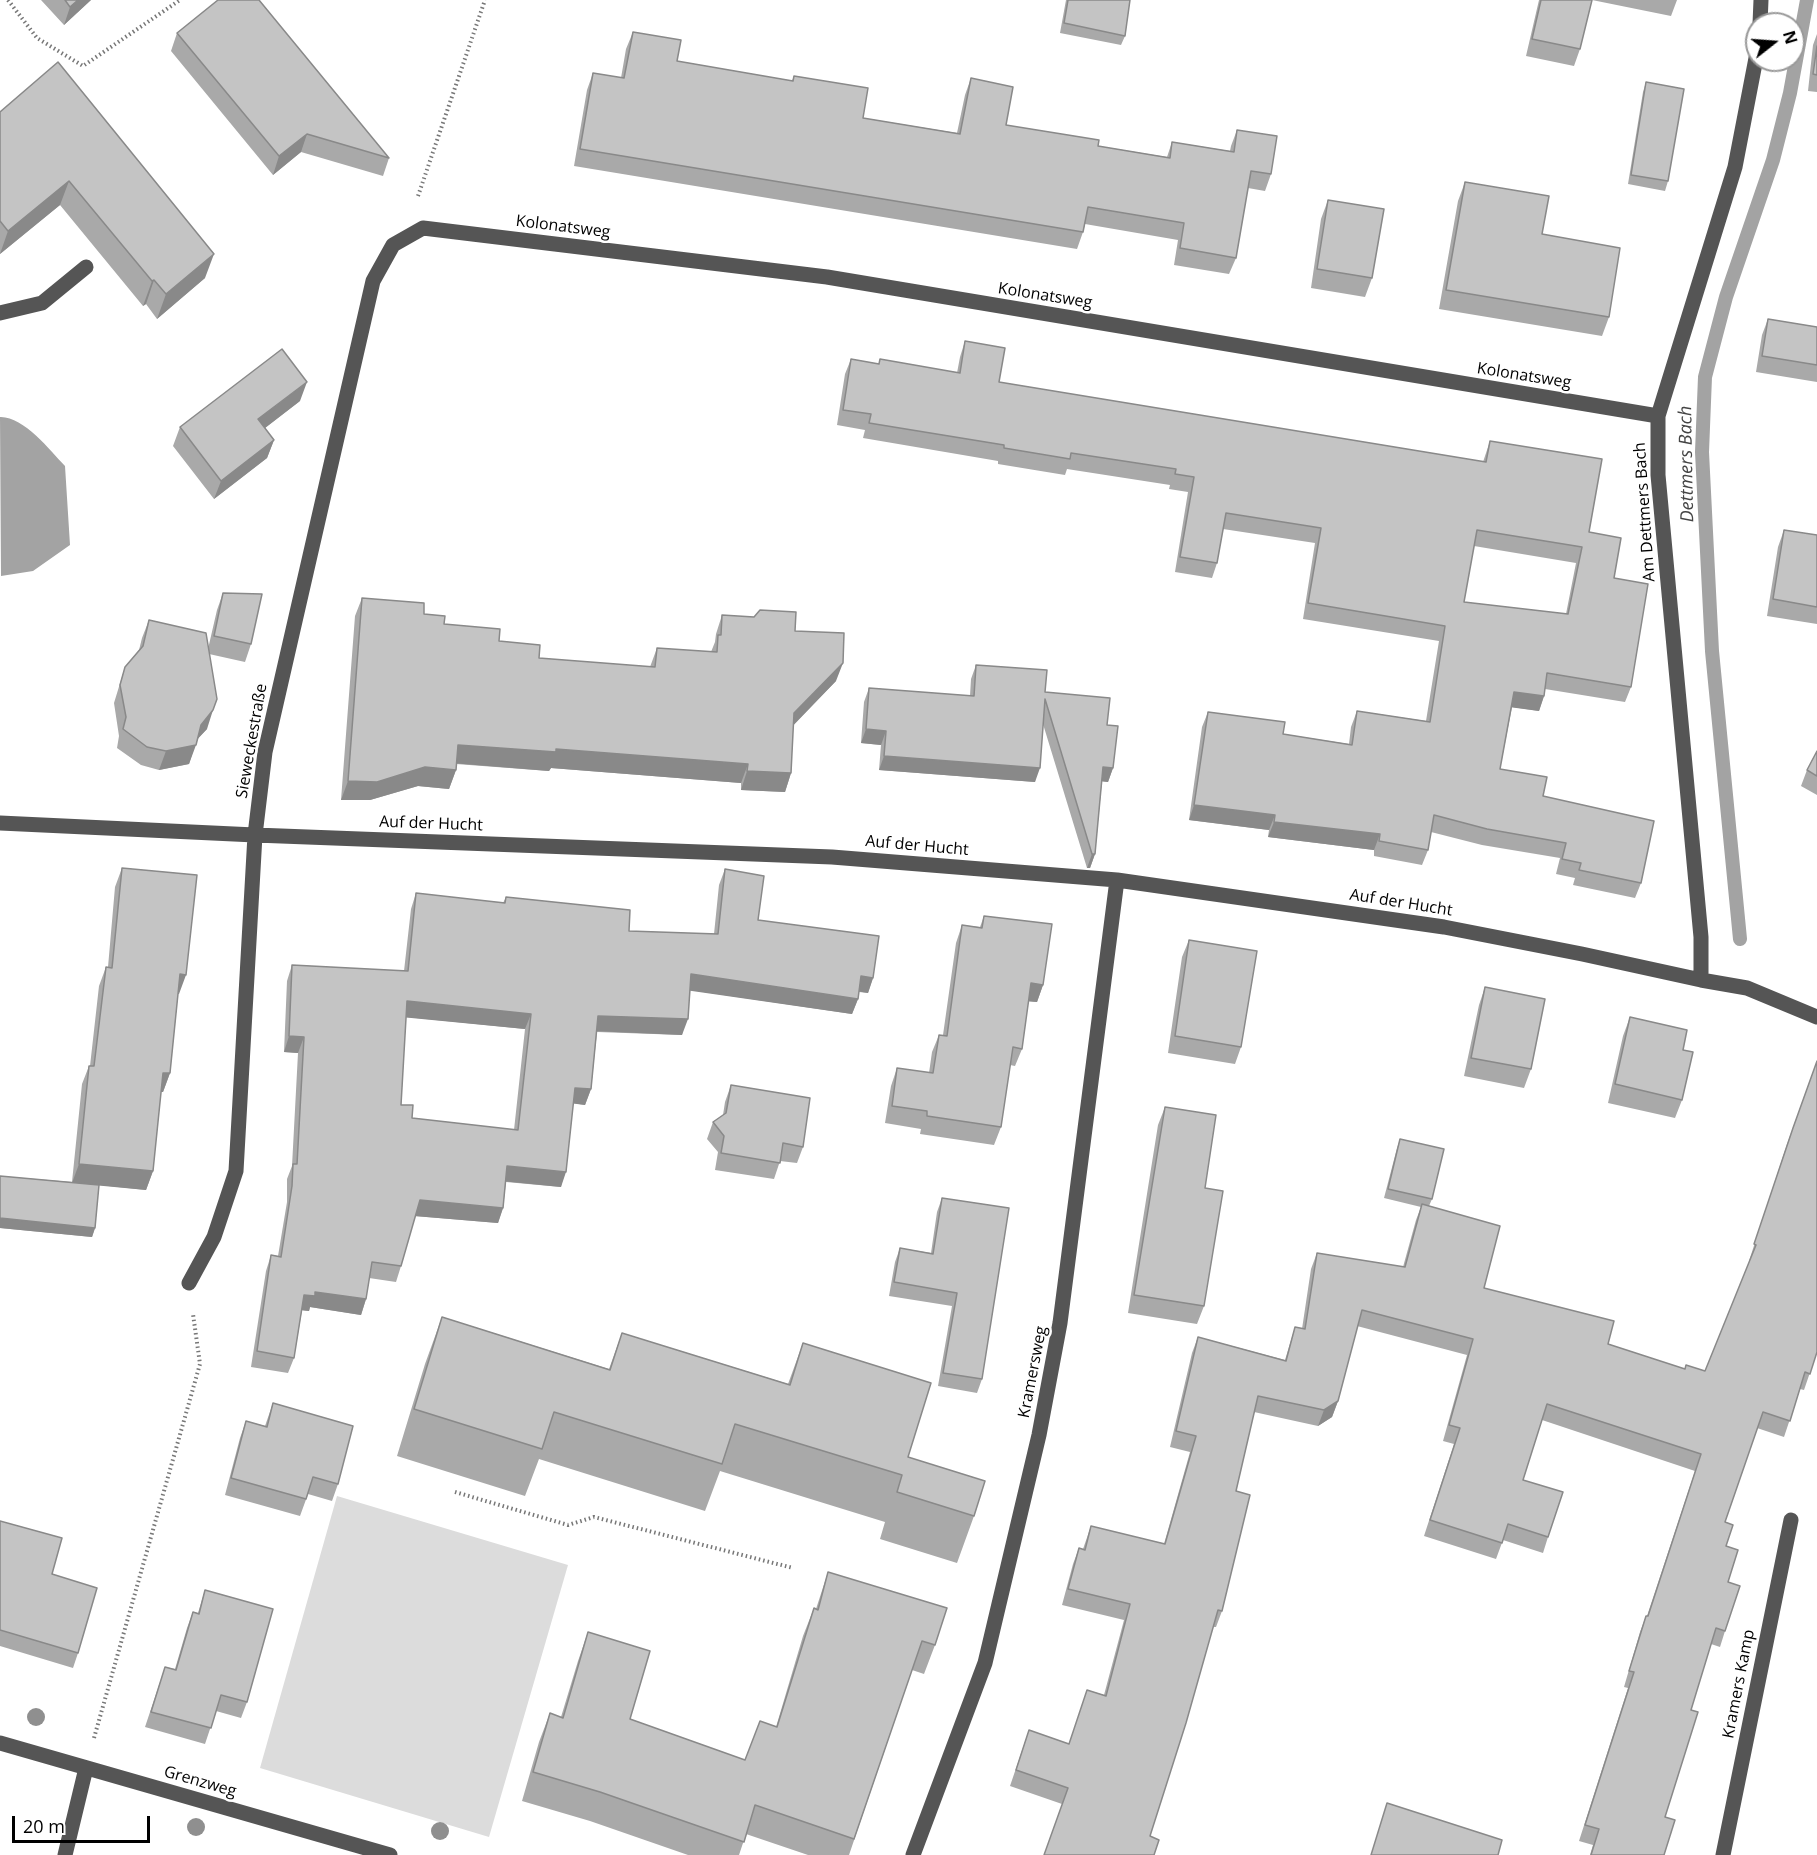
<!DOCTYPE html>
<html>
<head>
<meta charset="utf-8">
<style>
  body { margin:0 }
  #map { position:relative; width:1817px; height:1855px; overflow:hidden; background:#fff; font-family:"Open Sans",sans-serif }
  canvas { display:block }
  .north { position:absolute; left:1745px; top:12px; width:60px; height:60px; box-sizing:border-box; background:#fff; border:2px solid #999; border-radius:50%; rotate:73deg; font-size:16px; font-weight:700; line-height:24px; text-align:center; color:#000 }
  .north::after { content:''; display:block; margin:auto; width:21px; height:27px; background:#000; clip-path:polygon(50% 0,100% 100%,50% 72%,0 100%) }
  .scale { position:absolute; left:12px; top:1816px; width:138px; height:27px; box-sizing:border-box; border:3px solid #000; border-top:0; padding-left:8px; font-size:18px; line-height:21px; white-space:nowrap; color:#000; -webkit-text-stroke:4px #fff; paint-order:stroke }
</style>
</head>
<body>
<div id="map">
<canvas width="1817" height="1855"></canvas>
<div class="north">N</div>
<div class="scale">20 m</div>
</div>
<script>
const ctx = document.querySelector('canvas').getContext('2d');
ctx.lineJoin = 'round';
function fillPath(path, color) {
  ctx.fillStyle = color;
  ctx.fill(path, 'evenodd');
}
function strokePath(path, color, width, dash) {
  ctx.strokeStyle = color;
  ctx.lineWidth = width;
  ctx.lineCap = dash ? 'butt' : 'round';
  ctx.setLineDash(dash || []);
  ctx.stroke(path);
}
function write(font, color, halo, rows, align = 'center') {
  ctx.font = font + ' "Open Sans",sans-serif';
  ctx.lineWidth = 5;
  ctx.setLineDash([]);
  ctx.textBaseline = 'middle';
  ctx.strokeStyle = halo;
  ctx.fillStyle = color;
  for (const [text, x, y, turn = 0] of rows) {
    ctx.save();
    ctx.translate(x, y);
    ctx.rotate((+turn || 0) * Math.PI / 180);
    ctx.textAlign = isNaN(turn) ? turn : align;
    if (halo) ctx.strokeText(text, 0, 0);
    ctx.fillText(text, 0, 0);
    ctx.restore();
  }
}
fillPath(new Path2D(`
  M 337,1496 L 568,1565 L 489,1837 L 260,1768 Z`), '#dcdcdc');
fillPath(new Path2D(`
  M 0,417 C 23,416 50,450 65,466 L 70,545 L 33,571 L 1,576 Z`), '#a3a3a3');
strokePath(new Path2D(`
  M 1740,939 L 1712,651 L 1702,452 L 1705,377 L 1726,297 L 1773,160 L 1790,93 L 1807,0`), '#a3a3a3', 14);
strokePath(new Path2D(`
  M 8,0 L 37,38 L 83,66 L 180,0
  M 418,196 L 485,0
  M 455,1492 L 568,1525 L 594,1517 L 793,1568
  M 94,1738 L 200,1364 L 193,1314`), '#777', 4, [1.5, 3]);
strokePath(new Path2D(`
  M 1760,24 L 1761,0
  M 0,313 L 42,303 L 86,267
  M 0,823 L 255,835 L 832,857 L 1117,880 L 1444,927 L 1582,954 L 1701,980 L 1747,988 L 1817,1017
  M 1701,980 L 1701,937 L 1658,475 L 1658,416 L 1735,167 L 1757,53
  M 189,1283 L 214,1237 L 236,1171 L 255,835 L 265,752 L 373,281 L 393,245 L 423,228 L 827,277 L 1658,416
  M 0,1743 L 390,1855
  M 65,1855 L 86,1768
  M 913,1855 L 985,1663 L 1039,1435 L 1060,1323 L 1117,880
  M 1723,1855 L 1791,1520`), '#555', 15);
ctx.fillStyle = '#8f8f8f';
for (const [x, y] of [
  [36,1717],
  [196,1827],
  [440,1831]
]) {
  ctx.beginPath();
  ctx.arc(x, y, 9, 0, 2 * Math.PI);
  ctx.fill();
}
fillPath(new Path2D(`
  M 41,0 L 91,0 L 64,25 Z
  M 1066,0 L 1130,0 L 1125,36 L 1121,45 L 1060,33 Z
  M 1539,0 L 1677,0 L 1671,16 L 1592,0 L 1580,49 L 1574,66 L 1526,56 Z
  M 633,32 L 677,61 L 792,81 L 794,76 L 863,118 L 957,133 L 965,95 L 971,78 L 1006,125 L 1098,146 L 1167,157 L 1172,142 L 1230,151 L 1231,146 L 1237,130 L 1271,174 L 1265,191 L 1248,188 L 1236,258 L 1229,274 L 1174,265 L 1178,240 L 1085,224 L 1083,232 L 1077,249 L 574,166 L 587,90 L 593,73 L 621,78 L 626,49 Z
  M 177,33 L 389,158 L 383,176 L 301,152 L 273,175 L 171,51 Z
  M 1817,34 L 1817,92 L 1808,91 L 1813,45 Z
  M 1646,82 L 1668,181 L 1665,191 L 1628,184 L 1643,92 Z
  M 0,112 L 205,278 L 157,319 L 146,304 L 143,306 L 60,205 L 0,254 Z
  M 1465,182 L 1542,234 L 1609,317 L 1602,336 L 1439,309 L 1458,201 Z
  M 1328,200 L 1372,278 L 1365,297 L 1311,288 L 1321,219 Z
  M 1768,319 L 1817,327 L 1817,382 L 1756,372 L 1762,335 Z
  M 965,341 L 999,382 L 1483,462 L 1490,441 L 1589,532 L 1614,578 L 1631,687 L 1625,702 L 1545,689 L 1544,696 L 1539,711 L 1512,707 L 1500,769 L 1543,796 L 1641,883 L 1635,898 L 1573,885 L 1575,878 L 1556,874 L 1560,858 L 1482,845 L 1431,832 L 1428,850 L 1422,865 L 1374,856 L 1374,850 L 1268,837 L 1269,830 L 1189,820 L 1202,727 L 1208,712 L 1283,734 L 1349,744 L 1351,727 L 1357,711 L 1426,721 L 1439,641 L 1303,619 L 1315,543 L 1223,529 L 1217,563 L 1212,578 L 1175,572 L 1188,492 L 1169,489 L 1170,485 L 1067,469 L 1065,475 L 998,464 L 998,461 L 863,438 L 865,430 L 837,425 L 845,374 L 851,359 L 879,364 L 957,373 L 960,357 ZM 1474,546 L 1576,563 L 1566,614 L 1464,602 Z
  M 300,401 L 265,428 L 274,440 L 267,458 L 214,499 L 173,446 L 180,427 Z
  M 1784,530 L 1817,535 L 1817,624 L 1767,616 L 1778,547 Z
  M 223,593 L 251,644 L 245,662 L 209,654 L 207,729 L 197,739 L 189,764 L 159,770 L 141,765 L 117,748 L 119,736 L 114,703 L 125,667 L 139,650 L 142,638 L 149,620 L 208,649 L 217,610 Z
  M 362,598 L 424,614 L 444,624 L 499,641 L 539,658 L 650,667 L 657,648 L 711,652 L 715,642 L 716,634 L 722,615 L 795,631 L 836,681 L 793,725 L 791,773 L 785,792 L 741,790 L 741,783 L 551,768 L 549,771 L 456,764 L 456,770 L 449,789 L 418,786 L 370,800 L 341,800 L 355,616 Z
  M 976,665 L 1045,692 L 1107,725 L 1113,768 L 1108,782 L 1102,781 L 1095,854 L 1090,868 L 1087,868 L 1043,724 L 1035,782 L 879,770 L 881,745 L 861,743 L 864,702 L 869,688 L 970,696 L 971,679 Z
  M 1817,751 L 1817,795 L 1801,786 L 1807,770 Z
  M 122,868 L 179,994 L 178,994 L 170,1073 L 163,1092 L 161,1092 L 153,1171 L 146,1190 L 99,1185 L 95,1228 L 92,1237 L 0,1228 L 0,1176 L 72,1182 L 82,1084 L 89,1066 L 90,1066 L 99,986 L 106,967 L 108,967 L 115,887 Z
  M 725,869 L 758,920 L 873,978 L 868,993 L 859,992 L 858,999 L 852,1014 L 690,990 L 682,1035 L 597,1032 L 591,1089 L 585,1105 L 573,1103 L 561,1187 L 506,1182 L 503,1208 L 498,1223 L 415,1216 L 401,1266 L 396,1282 L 369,1278 L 366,1299 L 361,1315 L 310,1307 L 309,1311 L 302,1310 L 294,1358 L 288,1373 L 251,1367 L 266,1271 L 271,1255 L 278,1256 L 287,1202 L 287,1179 L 292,1166 L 298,1053 L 284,1052 L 287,981 L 292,965 L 404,971 L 411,909 L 416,893 L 503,903 L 506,897 L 629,931 L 714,934 L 719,885 ZM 406,1017 L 525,1029 L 514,1130 L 412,1118 L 401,1105 Z
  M 984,916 L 1043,985 L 1037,1002 L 1028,1001 L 1022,1049 L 1015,1066 L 1010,1065 L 1001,1127 L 994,1145 L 920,1134 L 921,1129 L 885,1123 L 891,1086 L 897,1068 L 929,1073 L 932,1052 L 939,1035 L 943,1035 L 956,943 L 962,925 L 980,927 Z
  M 1189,940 L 1241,1047 L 1235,1064 L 1168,1053 L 1182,957 Z
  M 1485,987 L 1531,1069 L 1524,1088 L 1464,1076 L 1479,1005 Z
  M 1630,1017 L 1683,1050 L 1682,1100 L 1675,1118 L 1608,1103 L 1623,1036 Z
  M 1817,1061 L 1817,1352 L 1804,1390 L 1800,1389 L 1784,1437 L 1757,1428 L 1725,1522 L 1728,1582 L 1725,1631 L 1720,1647 L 1711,1644 L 1691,1710 L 1665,1817 L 1664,1855 L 1590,1855 L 1593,1845 L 1579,1841 L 1628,1688 L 1624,1687 L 1640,1632 L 1646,1616 L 1647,1616 L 1695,1471 L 1542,1420 L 1523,1480 L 1548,1537 L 1543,1553 L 1503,1540 L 1496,1559 L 1424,1536 L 1454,1444 L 1443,1441 L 1467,1355 L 1357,1326 L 1338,1401 L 1332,1417 L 1318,1426 L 1254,1412 L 1236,1491 L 1222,1611 L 1216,1627 L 1213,1627 L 1062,1804 L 1010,1786 L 1029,1730 L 1069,1744 L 1087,1690 L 1104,1695 L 1124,1620 L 1062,1605 L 1073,1564 L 1079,1548 L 1083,1549 L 1091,1526 L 1164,1544 L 1190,1452 L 1170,1447 L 1192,1353 L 1198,1337 L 1285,1360 L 1295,1327 L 1302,1329 L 1311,1269 L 1317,1253 L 1403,1267 L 1416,1220 L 1421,1207 L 1384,1198 L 1397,1148 L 1400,1139 L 1432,1199 L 1429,1206 L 1484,1288 L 1608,1344 L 1684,1369 L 1705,1371 L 1750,1261 L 1749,1261 L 1787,1144 Z
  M 731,1085 L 803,1147 L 797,1163 L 780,1161 L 774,1179 L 715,1170 L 718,1152 L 707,1139 L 713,1122 L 723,1115 L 725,1102 Z
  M 1165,1107 L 1205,1188 L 1204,1306 L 1197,1324 L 1128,1313 L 1158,1125 Z
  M 942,1198 L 982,1379 L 977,1393 L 938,1386 L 952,1306 L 889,1296 L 895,1262 L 900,1248 L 931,1253 L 937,1212 Z
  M 442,1317 L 609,1369 L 622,1333 L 788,1384 L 803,1343 L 908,1457 L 974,1516 L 957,1563 L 880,1539 L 885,1522 L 720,1471 L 705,1511 L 539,1459 L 525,1496 L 397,1456 L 425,1364 Z
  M 273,1403 L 338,1484 L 332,1501 L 308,1494 L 300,1516 L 225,1495 L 240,1438 L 246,1421 L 265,1426 Z
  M 0,1521 L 52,1574 L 78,1653 L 73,1668 L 0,1646 Z
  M 828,1572 L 935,1645 L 924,1674 L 912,1670 L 849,1855 L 808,1855 L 746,1834 L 739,1855 L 688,1855 L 590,1821 L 522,1801 L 539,1742 L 550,1713 L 561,1717 L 578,1661 L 588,1632 L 630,1719 L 745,1760 L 776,1727 L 803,1636 L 814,1608 L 816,1609 Z
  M 205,1590 L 247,1702 L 241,1718 L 216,1711 L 205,1744 L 145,1727 L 165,1667 L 175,1669 L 187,1628 L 193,1612 L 198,1613 Z`), '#a9a9a9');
fillPath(new Path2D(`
  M 78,0 L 91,0 L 64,25 L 70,7 Z
  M 307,134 L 301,152 L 273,175 L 279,156 Z
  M 69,181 L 60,205 L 0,254 L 8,231 Z
  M 214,254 L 205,278 L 157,319 L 166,294 Z
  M 154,280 L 146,304 L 143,306 L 152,281 Z
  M 307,382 L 300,401 L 252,438 L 258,419 Z
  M 274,440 L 267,458 L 214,499 L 221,481 Z
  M 843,663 L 836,681 L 787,732 L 794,713 Z
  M 1514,692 L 1544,696 L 1539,711 L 1509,707 Z
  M 213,710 L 207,729 L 194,743 L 201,725 Z
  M 866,729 L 886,731 L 881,745 L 861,743 Z
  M 196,745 L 189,764 L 159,770 L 166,751 Z
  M 458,745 L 556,749 L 748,764 L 741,783 L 551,768 L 549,771 L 451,763 Z
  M 884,756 L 1040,768 L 1035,782 L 879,770 Z
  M 425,767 L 456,770 L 449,789 L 418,786 L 370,800 L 341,800 L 348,781 Z
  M 1103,767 L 1113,768 L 1108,782 L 1098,781 Z
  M 747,771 L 791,773 L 785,792 L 741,790 Z
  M 1194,805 L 1275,815 L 1269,830 L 1189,820 Z
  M 1274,822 L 1380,834 L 1374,850 L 1268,837 Z
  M 1092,854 L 1095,854 L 1090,868 L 1087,868 Z
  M 180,974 L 186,975 L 179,994 L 173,993 Z
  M 691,974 L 858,999 L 852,1014 L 685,990 Z
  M 861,976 L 873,978 L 868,993 L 856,991 Z
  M 1031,983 L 1043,985 L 1037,1002 L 1024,1001 Z
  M 407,1001 L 531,1014 L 525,1029 L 401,1017 Z
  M 598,1016 L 688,1019 L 682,1035 L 592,1031 Z
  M 289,1036 L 304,1037 L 298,1053 L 284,1052 Z
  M 163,1073 L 170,1073 L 163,1092 L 156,1092 Z
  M 575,1088 L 591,1089 L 585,1105 L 569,1103 Z
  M 79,1164 L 153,1171 L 146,1190 L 72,1183 Z
  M 507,1166 L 566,1172 L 561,1187 L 501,1181 Z
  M 420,1200 L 503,1208 L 498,1223 L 414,1216 Z
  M 0,1218 L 95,1228 L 92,1237 L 0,1228 Z
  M 315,1292 L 366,1299 L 361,1315 L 310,1307 L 309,1311 L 299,1310 L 304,1295 Z
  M 1338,1401 L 1332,1417 L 1318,1426 L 1324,1410 Z`), '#898989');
const building = new Path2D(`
  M 65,0 L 78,0 L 70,7 Z
  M 218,0 L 259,0 L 389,158 L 307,134 L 279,156 L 177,33 Z
  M 1068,0 L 1130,0 L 1125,36 L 1064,23 Z
  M 1541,0 L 1592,0 L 1580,49 L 1532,39 Z
  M 633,32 L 681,40 L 677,61 L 793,81 L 794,76 L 868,88 L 863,118 L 960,134 L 971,78 L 1013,87 L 1006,125 L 1099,140 L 1098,146 L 1170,158 L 1172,142 L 1234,152 L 1237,130 L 1277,136 L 1271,174 L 1251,171 L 1236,258 L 1180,248 L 1184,223 L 1088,207 L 1083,232 L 580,149 L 593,73 L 624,78 Z
  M 1817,46 L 1817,75 L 1813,74 Z
  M 58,62 L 214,254 L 166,294 L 154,280 L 152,281 L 69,181 L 8,231 L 0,221 L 0,112 Z
  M 1646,82 L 1684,89 L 1668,181 L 1631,175 Z
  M 1465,182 L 1549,196 L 1542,234 L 1620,248 L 1609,317 L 1446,290 Z
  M 1328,200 L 1384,209 L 1372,278 L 1317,269 Z
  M 1768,319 L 1817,327 L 1817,365 L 1762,356 Z
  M 965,341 L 1005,348 L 999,382 L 1486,462 L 1490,441 L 1602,459 L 1589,532 L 1621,538 L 1614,578 L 1648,584 L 1631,687 L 1547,673 L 1544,696 L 1514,692 L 1500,769 L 1547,777 L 1543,796 L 1654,821 L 1641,883 L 1579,870 L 1581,863 L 1562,859 L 1566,843 L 1487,829 L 1434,815 L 1428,850 L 1379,841 L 1380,834 L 1274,822 L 1275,815 L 1194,805 L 1208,712 L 1285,722 L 1283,734 L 1352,745 L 1357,711 L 1430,722 L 1445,626 L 1308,603 L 1321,528 L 1226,513 L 1217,563 L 1180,557 L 1194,477 L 1175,474 L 1176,469 L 1071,453 L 1070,459 L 1004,448 L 1004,445 L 869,423 L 871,414 L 843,410 L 851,359 L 879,364 L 880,359 L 960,373 ZM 1477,530 L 1582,547 L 1568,614 L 1464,602 Z
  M 282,349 L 307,382 L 258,419 L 274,440 L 221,481 L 180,427 Z
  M 1784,530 L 1817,535 L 1817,607 L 1773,599 Z
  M 223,593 L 262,594 L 251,644 L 214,636 Z
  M 362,598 L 424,603 L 424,614 L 445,616 L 444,624 L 500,629 L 499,641 L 540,645 L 539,658 L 655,667 L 657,648 L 717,652 L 718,635 L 721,635 L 722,615 L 754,617 L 760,610 L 796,612 L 795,631 L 844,633 L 843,663 L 794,713 L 791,773 L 747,771 L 748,764 L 556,749 L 556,752 L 458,745 L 456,770 L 425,767 L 377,782 L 348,781 Z
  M 149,620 L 206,633 L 217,699 L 213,710 L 201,725 L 196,745 L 166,751 L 147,747 L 123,729 L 126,717 L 120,685 L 125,667 L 143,646 Z
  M 976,665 L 1047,670 L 1045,692 L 1110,698 L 1107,725 L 1118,726 L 1113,768 L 1103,767 L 1095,854 L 1092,854 L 1045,699 L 1040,768 L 884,756 L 886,731 L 866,729 L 869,688 L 974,696 Z
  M 1817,751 L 1817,776 L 1807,770 Z
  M 122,868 L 197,875 L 186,975 L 180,974 L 170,1073 L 163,1073 L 153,1171 L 79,1164 L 89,1066 L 94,1066 L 106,967 L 112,968 Z
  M 725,869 L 764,876 L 758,920 L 879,936 L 873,978 L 861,976 L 858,999 L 691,974 L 688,1019 L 598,1016 L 591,1089 L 575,1088 L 566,1172 L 507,1166 L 503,1208 L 420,1200 L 401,1266 L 372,1262 L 366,1299 L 315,1292 L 315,1296 L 304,1295 L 294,1358 L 257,1351 L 271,1255 L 281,1257 L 292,1186 L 293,1164 L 297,1164 L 304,1037 L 289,1036 L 292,965 L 408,971 L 416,893 L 505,903 L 506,897 L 630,910 L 629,931 L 718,934 ZM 407,1001 L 531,1014 L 518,1130 L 412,1118 L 413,1105 L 401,1105 Z
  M 984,916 L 1052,924 L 1043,985 L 1031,983 L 1022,1049 L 1013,1047 L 1001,1127 L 927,1116 L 927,1111 L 892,1106 L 897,1068 L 933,1073 L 939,1035 L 947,1036 L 962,925 L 982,928 Z
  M 1189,940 L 1257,951 L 1241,1047 L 1175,1036 Z
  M 1485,987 L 1545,999 L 1531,1069 L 1471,1058 Z
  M 1630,1017 L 1687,1030 L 1683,1050 L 1693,1052 L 1682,1100 L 1615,1084 Z
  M 1817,1061 L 1817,1352 L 1810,1374 L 1805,1372 L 1790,1421 L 1763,1412 L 1725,1522 L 1733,1525 L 1726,1546 L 1738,1550 L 1728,1582 L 1740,1586 L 1725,1631 L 1716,1628 L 1691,1710 L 1698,1712 L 1665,1817 L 1675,1820 L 1664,1855 L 1591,1855 L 1599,1829 L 1585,1825 L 1634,1672 L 1629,1671 L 1646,1616 L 1648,1616 L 1701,1454 L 1547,1404 L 1523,1480 L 1563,1492 L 1548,1537 L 1508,1524 L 1502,1543 L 1430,1520 L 1460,1428 L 1449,1425 L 1473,1339 L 1362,1310 L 1338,1401 L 1324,1410 L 1258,1396 L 1236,1491 L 1250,1495 L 1222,1611 L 1218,1610 L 1186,1723 L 1150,1836 L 1159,1840 L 1154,1855 L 1044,1855 L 1068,1788 L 1016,1770 L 1029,1730 L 1069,1744 L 1087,1690 L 1106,1696 L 1130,1604 L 1068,1589 L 1079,1548 L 1085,1550 L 1091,1526 L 1165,1544 L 1196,1436 L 1176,1431 L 1198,1337 L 1286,1361 L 1295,1327 L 1305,1329 L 1317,1253 L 1405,1267 L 1422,1204 L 1500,1226 L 1484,1288 L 1614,1321 L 1608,1344 L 1685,1369 L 1686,1365 L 1705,1371 L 1756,1245 L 1754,1244 L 1793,1128 Z
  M 731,1085 L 810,1098 L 803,1147 L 783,1143 L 780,1163 L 721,1153 L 724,1136 L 713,1122 L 726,1113 Z
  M 1165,1107 L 1216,1115 L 1205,1188 L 1223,1191 L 1204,1306 L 1134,1295 Z
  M 1400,1139 L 1444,1149 L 1432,1199 L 1388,1189 Z
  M 0,1176 L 99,1185 L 95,1228 L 0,1218 Z
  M 942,1198 L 1009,1208 L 982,1379 L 943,1373 L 957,1293 L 894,1282 L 900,1248 L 933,1254 Z
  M 442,1317 L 610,1370 L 622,1333 L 790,1385 L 803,1343 L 931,1383 L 908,1457 L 985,1481 L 974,1516 L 897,1492 L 902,1475 L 735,1424 L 722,1464 L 554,1412 L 542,1449 L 414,1409 Z
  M 273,1403 L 353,1426 L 338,1484 L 313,1477 L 306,1499 L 231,1478 L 246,1421 L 267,1427 Z
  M 0,1521 L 62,1538 L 52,1574 L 97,1588 L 78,1653 L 0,1630 Z
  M 828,1572 L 947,1608 L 935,1645 L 922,1641 L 854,1839 L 755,1805 L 744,1842 L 600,1792 L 533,1772 L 550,1713 L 563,1718 L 588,1632 L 650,1651 L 630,1719 L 745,1760 L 760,1721 L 777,1727 L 814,1608 L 818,1610 Z
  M 205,1590 L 273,1609 L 247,1702 L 221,1695 L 211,1728 L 151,1712 L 165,1667 L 176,1670 L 193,1612 L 199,1614 Z
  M 1387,1803 L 1502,1840 L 1498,1855 L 1371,1855 Z`);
fillPath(building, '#c4c4c4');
strokePath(building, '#898989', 1.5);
write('16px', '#000', '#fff', [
  ["Kolonatsweg",563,227,7],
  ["Kolonatsweg",1045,296,9],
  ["Kolonatsweg",1524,376,9],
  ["Am Dettmers Bach",1645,512,-94],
  ["Sieweckestraße",252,741,-80],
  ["Auf der Hucht",431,824,2],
  ["Auf der Hucht",917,846,5],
  ["Auf der Hucht",1401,903,9],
  ["Kramersweg",1033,1372,-79],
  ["Kramers Kamp",1739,1684,-79],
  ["Grenzweg",200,1782,16]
]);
write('italic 18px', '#444', '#fff', [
  ["Dettmers Bach",1687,464,-91]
]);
</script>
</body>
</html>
